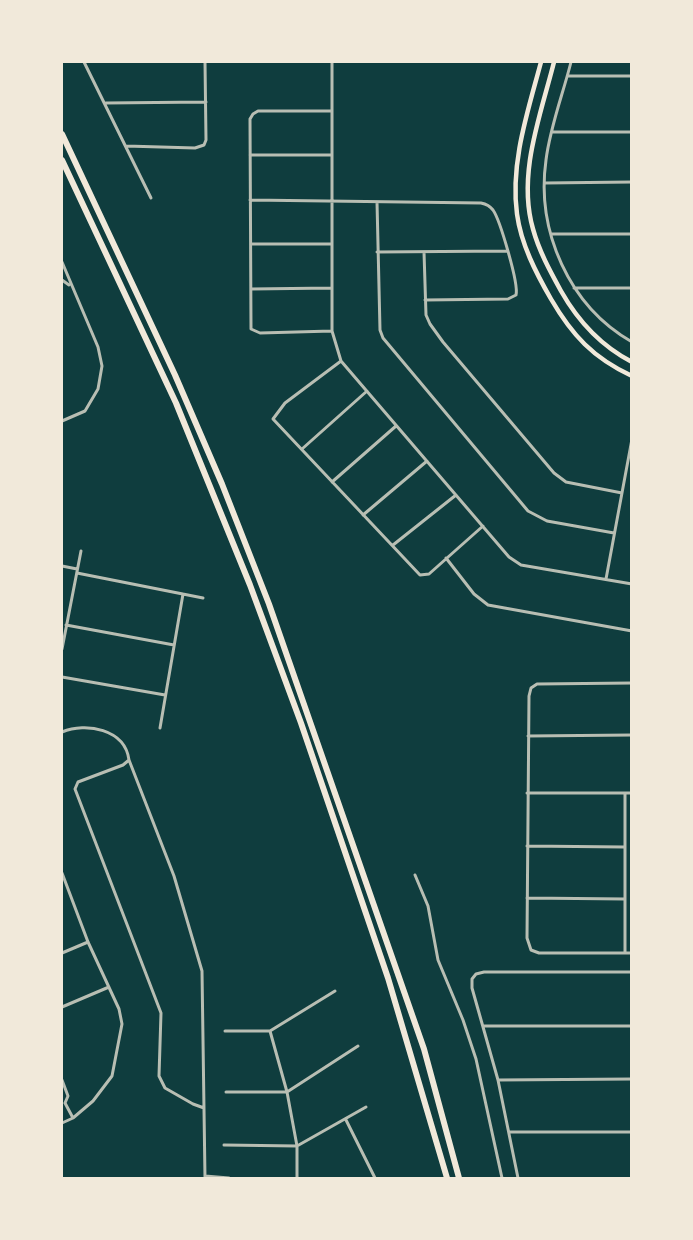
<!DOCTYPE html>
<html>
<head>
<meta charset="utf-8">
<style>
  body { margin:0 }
  #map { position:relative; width:693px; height:1240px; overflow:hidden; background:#0f3d3e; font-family:"Titillium Web",sans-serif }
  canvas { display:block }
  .frame { position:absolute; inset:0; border:63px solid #f1e9da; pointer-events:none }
</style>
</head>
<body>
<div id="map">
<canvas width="693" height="1240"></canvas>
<div class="frame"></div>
</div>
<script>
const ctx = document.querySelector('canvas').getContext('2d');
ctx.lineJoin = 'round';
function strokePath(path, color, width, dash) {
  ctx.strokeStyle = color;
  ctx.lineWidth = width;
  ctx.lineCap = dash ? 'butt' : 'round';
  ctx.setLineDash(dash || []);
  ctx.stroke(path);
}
strokePath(new Path2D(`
  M 84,62 L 151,198
  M 332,62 L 332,331 L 341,361 L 509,557 L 521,565 L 632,584
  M 571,62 C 563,94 550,127 546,160 C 536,231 569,306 632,342
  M 568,76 L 632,76
  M 106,103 L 206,102
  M 332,111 L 258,111 L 253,114 L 250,119 L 251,329 L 260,333 L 332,331
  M 553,132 L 632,132
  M 126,146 L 195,148 L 204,145 L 206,140 L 205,62
  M 250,155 L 332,155
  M 545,183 L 632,182
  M 250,200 L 481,203 C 486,204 490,206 493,210 C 500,220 519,284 516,295 L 508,299 L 425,300
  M 377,202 L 380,330 L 383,338 L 528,511 L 547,521 L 614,533
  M 551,234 L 632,234
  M 251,244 L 332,244
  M 377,252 L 507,251
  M 424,252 L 426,315 L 430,324 L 443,342 L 554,473 L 566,482 L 622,493
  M 62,262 L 98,347 L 102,366 L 98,389 L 85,411 L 62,421
  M 62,280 L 69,285
  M 574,288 L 632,288
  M 251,289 L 332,288
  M 341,361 L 285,403 L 273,419 L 420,575 L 429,574 L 483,526
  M 302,449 L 367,391
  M 332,482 L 396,426
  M 363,515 L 427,461
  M 393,545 L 456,495
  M 446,558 L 474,594 L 488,605 L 632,631
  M 62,566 L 77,569
  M 77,573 L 203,598
  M 606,579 L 632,439
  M 66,625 L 174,645
  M 62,649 L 81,551
  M 62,677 L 165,695
  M 632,683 L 537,684 L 531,688 L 529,696 L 527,938 L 531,950 L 539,953 L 632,953
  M 160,728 L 183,594
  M 62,732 C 86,722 125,729 129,760 L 174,876 L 202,971 L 205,1178
  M 528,736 L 632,735
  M 129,760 L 123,765 L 78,782 L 75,789 L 161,1013 L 159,1076 L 165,1088 L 193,1104 L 204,1108
  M 527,793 L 632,793
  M 527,846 L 624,847
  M 62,873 L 88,942 L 119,1009 L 122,1024 L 112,1076 L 93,1101 L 73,1118 L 62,1123
  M 415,875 L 428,906 L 438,960 L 463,1020 L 476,1059 L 502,1178
  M 527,898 L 625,899
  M 62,953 L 88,942
  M 625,953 L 625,793
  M 62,1007 L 109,987
  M 483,1026 L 632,1026
  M 225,1031 L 270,1031 L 335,991
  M 270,1031 L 287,1092 L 297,1146 L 297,1178
  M 62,1080 L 68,1096 L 65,1103
  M 498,1080 L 632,1079
  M 226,1092 L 287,1092 L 358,1046
  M 65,1103 L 73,1118
  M 346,1120 L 375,1178
  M 510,1132 L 632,1132
  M 224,1145 L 297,1146 L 366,1107
  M 205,1176 L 229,1178
  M 518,1178 L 498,1080 L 472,988 L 472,979 L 476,974 L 484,972 L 632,972`), '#b8beb3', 3);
strokePath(new Path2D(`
  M 541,62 C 528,111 510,163 517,214 C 521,244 536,273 551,299 C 572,335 593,358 632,376
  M 554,62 C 541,114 517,174 533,229 C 539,251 550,271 561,291 C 578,321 601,346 632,362`), '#f1e9da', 4.5);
strokePath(new Path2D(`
  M 62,134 L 175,375 L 222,484 L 269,604 L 424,1049 L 459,1178
  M 62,160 L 176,403 L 250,585 L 301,723 L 388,978 L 447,1178`), '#f1e9da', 6);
</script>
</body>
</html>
